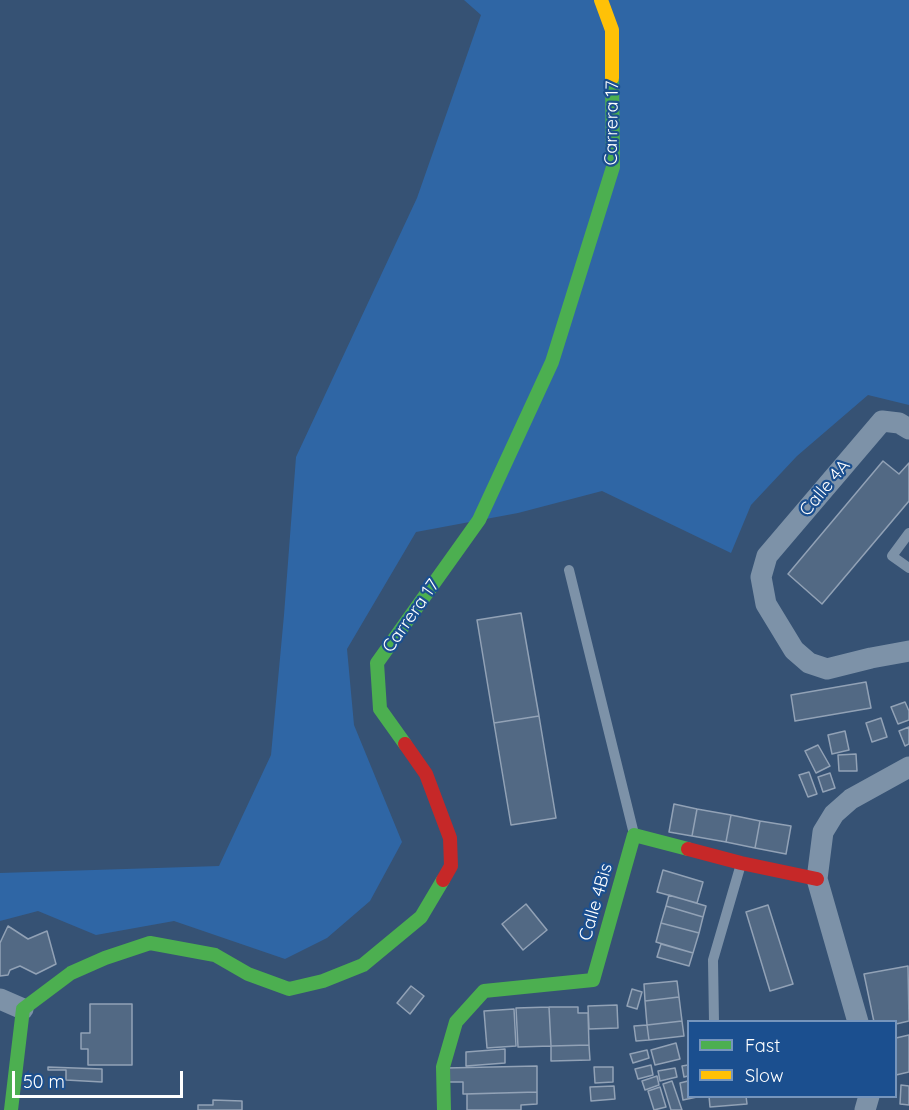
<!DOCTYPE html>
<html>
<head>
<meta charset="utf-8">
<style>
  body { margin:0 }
  #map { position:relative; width:909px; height:1110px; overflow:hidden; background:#365274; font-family:Quicksand,sans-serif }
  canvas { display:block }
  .legend { position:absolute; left:687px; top:1020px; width:210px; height:78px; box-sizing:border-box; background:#1b4f8f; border:2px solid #7695bc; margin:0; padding:8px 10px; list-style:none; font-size:18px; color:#fff }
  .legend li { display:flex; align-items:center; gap:12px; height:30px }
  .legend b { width:30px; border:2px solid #7695bc }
  .scale { position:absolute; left:12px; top:1071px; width:171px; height:27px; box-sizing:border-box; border:3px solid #fff; border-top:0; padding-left:8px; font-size:18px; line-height:21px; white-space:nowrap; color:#fff; -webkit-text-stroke:4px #1b4f8f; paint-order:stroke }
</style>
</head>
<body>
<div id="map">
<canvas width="909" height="1110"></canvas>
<ul class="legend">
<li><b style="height:8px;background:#4caf50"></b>Fast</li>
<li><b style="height:8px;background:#ffc107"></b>Slow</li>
</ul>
<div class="scale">50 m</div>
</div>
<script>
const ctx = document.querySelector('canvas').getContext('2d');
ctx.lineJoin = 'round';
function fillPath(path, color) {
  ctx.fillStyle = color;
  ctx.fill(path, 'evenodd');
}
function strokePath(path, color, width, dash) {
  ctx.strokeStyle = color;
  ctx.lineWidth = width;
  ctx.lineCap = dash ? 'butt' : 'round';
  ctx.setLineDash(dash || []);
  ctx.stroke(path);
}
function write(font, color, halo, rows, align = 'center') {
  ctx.font = font + ' Quicksand,sans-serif';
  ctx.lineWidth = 4.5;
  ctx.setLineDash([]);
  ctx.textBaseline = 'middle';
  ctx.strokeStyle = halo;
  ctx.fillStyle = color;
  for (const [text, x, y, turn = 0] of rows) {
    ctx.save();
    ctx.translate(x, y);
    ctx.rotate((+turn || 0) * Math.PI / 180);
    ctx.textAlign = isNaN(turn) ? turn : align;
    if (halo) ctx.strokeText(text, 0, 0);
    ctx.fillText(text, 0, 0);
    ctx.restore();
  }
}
fillPath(new Path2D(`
  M 464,0 L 909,0 L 909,405 L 868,395 L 797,456 L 751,505 L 731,553 L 602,491 L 518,513 L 416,532 L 347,649 L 354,725 L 402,842 L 370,901 L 327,938 L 285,959 L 174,921 L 96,935 L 38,911 L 0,921 L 0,873 L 219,866 L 271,755 L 284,615 L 296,457 L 417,198 L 481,15 Z`), '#2f66a5');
const building = new Path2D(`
  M 883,461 L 899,474 L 909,463 L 909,501 L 822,604 L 788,574 Z
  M 521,613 L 539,716 L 494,723 L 477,620 Z
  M 866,682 L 871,708 L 795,721 L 791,695 Z
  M 905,702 L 909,711 L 909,720 L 898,724 L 891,707 Z
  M 539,716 L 556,818 L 511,825 L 494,723 Z
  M 881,718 L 887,737 L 872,742 L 866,723 Z
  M 909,727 L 909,744 L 905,746 L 899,731 Z
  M 845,731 L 849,750 L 832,754 L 828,735 Z
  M 818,745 L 830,766 L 816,773 L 805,751 Z
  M 856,754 L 857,771 L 839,771 L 838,755 Z
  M 809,772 L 817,794 L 808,797 L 799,775 Z
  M 830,773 L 835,788 L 823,792 L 818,777 Z
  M 674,804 L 697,809 L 692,836 L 669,832 Z
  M 697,809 L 731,815 L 726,842 L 692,836 Z
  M 731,815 L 760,821 L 755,848 L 726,842 Z
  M 760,821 L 791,826 L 786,854 L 755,848 Z
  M 663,870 L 703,882 L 697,903 L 657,892 Z
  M 669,895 L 706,906 L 703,917 L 666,906 Z
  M 526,904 L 547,930 L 523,950 L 502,924 Z
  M 768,905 L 793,984 L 770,991 L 746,912 Z
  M 666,906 L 703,917 L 699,933 L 661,923 Z
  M 661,923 L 699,933 L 693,953 L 656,942 Z
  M 8,926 L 28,939 L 47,931 L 56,964 L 36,974 L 20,966 L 10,970 L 8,975 L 0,976 L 0,943 Z
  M 661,944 L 693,953 L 689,966 L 657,957 Z
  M 908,966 L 909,1021 L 896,1024 L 896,1022 L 874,1022 L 864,974 Z
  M 677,981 L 679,997 L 645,1001 L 644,984 Z
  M 411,986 L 424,996 L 410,1014 L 397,1003 Z
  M 632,989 L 642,992 L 637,1009 L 627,1006 Z
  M 679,997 L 682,1021 L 647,1025 L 645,1001 Z
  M 90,1004 L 132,1004 L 132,1065 L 88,1065 L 88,1049 L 81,1049 L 81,1033 L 90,1033 Z
  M 617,1005 L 618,1028 L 589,1029 L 588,1006 Z
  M 549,1007 L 551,1046 L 518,1047 L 516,1008 Z
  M 549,1007 L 578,1007 L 578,1013 L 588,1013 L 589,1045 L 551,1046 Z
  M 514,1009 L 516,1046 L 487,1048 L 484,1011 Z
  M 682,1021 L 684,1036 L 649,1040 L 647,1025 Z
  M 647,1025 L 649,1040 L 636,1041 L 634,1026 Z
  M 909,1035 L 909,1072 L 896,1075 L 896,1038 Z
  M 676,1043 L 680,1059 L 655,1065 L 651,1050 Z
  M 589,1045 L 590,1060 L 551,1061 L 551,1046 Z
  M 505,1049 L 505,1063 L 466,1066 L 466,1052 Z
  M 647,1050 L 649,1058 L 633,1063 L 630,1054 Z
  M 651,1065 L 653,1075 L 638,1079 L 635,1069 Z
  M 688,1065 L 688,1076 L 684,1077 L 682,1066 Z
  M 537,1066 L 537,1092 L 463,1094 L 463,1082 L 447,1082 L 446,1068 Z
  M 48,1067 L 102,1069 L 102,1082 L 66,1080 L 66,1070 L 48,1070 Z
  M 594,1067 L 613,1067 L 613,1082 L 595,1083 Z
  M 675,1068 L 677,1077 L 660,1081 L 658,1071 Z
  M 657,1076 L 659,1085 L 645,1090 L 642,1081 Z
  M 672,1081 L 682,1110 L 671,1110 L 663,1084 Z
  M 688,1081 L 688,1096 L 697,1097 L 683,1100 L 680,1083 Z
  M 901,1085 L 909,1086 L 909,1105 L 900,1104 Z
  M 614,1086 L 615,1099 L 591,1101 L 590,1087 Z
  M 660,1087 L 666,1107 L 654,1110 L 648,1091 Z
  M 537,1092 L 537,1104 L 521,1105 L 521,1110 L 467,1110 L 467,1094 Z
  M 709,1096 L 746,1096 L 747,1104 L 710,1107 Z
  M 213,1100 L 242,1101 L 242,1110 L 198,1110 L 198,1105 L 213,1105 Z`);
fillPath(building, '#526984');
strokePath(building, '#92a2b6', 1.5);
strokePath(new Path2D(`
  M 909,533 L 892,556 L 909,568
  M 569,570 L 634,834
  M 714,1022 L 713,960 L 741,864`), '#7d92a8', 10);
strokePath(new Path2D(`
  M 909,429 L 899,423 L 882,421 L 767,556 L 761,577 L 766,604 L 794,650 L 809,663 L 827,669 L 871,658 L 909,651
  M 0,999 L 23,1009
  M 858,1022 L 817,879 L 823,832 L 834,814 L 851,799 L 909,767
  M 865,1110 L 869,1096`), '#7d92a8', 21);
strokePath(new Path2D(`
  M 405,744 L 380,709 L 377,663 L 479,520 L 552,362 L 613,167 L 612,78
  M 11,1110 L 23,1009 L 71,973 L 105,958 L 150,943 L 215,955 L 248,974 L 289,989 L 323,981 L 363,965 L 421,917 L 443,880
  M 444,1110 L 443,1067 L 456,1022 L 484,991 L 593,980 L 634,835 L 688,849`), '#4caf50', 14);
strokePath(new Path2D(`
  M 601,0 L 612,30 L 612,78`), '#ffc107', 14);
strokePath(new Path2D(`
  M 405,744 L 426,774 L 450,838 L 451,866 L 443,880
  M 688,849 L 741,863 L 817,879`), '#c62828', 14);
write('18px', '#fff', '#1b4f8f', [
  ["Carrera 17",612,123,-89],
  ["Calle 4A",825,488,-50],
  ["Carrera 17",411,616,-55],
  ["Calle 4Bis",596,902,-74]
]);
</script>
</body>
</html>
